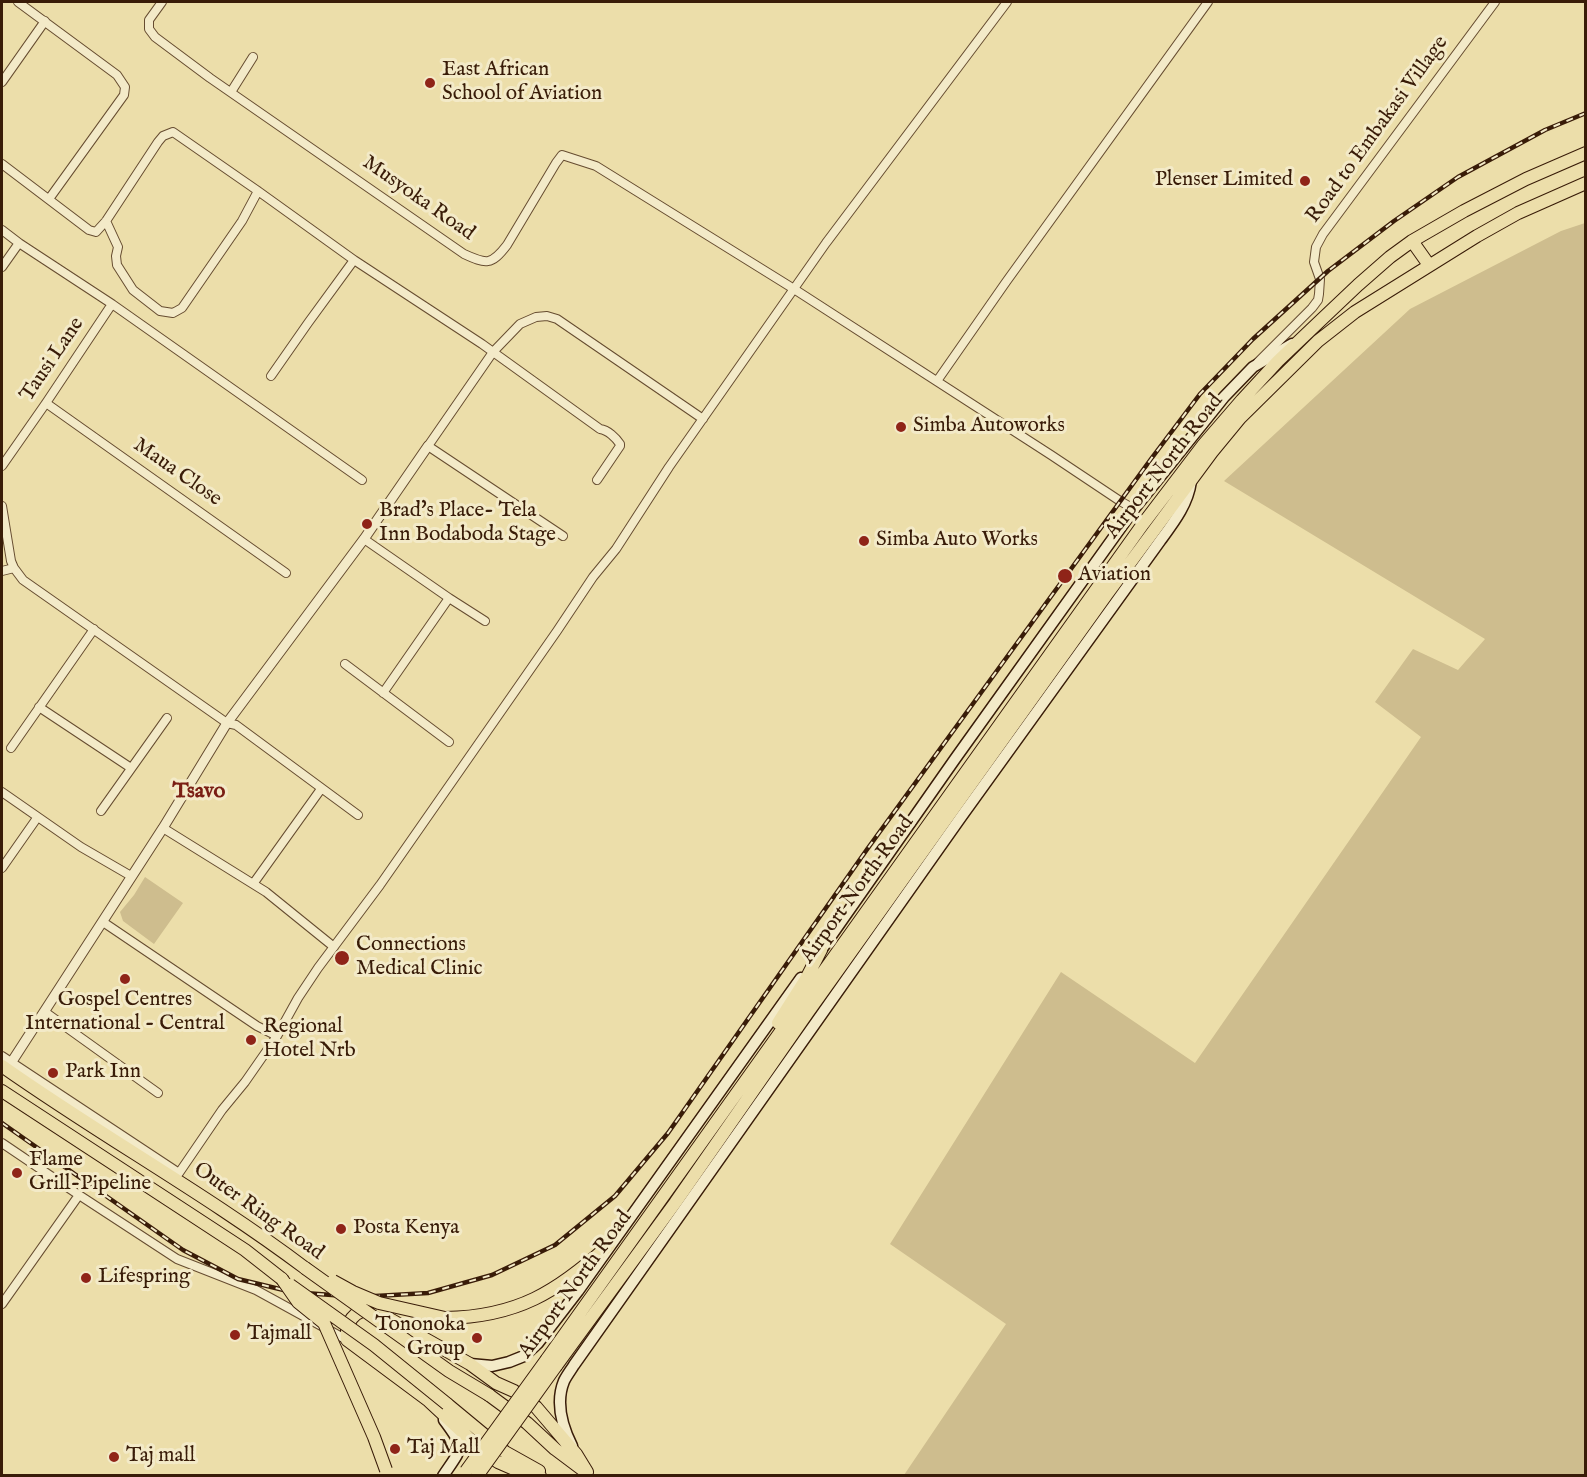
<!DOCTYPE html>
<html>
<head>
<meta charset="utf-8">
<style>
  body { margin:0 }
  #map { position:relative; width:1587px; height:1477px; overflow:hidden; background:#ecdeaa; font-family:"IM FELL English",serif }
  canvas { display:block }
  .frame { position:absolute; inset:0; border:3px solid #391c08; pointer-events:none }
</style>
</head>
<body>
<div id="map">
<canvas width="1587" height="1477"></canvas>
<div class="frame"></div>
</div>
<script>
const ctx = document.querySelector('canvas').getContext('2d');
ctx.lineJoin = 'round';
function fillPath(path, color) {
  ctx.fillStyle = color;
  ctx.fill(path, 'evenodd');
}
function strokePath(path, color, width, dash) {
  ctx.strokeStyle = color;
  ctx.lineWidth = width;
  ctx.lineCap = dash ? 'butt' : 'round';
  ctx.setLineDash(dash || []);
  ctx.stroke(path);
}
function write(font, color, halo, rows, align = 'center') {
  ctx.font = font + ' "IM FELL English",serif';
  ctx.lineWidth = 6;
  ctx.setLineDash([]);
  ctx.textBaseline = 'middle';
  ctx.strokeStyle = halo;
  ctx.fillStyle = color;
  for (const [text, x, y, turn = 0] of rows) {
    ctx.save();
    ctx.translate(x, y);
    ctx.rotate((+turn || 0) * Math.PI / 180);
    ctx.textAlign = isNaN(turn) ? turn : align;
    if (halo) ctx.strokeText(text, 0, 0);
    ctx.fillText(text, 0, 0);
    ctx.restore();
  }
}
fillPath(new Path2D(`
  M 1585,223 L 1585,1475 L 904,1475 L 1006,1324 L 890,1244 L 1061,972 L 1195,1063 L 1421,737 L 1375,702 L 1413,649 L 1458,670 L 1485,639 L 1224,481 L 1410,309 L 1561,231 Z
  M 145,877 L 183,903 L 154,944 L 123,921 L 120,912 L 134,895 Z`), '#cebd8e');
const minor = new Path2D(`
  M 18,2 L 117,75 L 125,87 L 124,95 L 49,199
  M 162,2 L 149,20 L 149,29 L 155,37 L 210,78 L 464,254 C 486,264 491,266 507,245 L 556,163 L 562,155 L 596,166 L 794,289 L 1051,455 L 1120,501 L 1134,509
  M 2,82 L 45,21
  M 231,92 L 253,57
  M 2,164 L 89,230 L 96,232 L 106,221 L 158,142 L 163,136 L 173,132 L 258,191 L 354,260 L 482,344 L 600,429 C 608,430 616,438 620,444 L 620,446 L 597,480
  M 106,221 L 118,247 L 116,256 L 117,265 L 133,290 L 160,311 L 173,313 L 182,308 L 242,221 L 258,191
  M 2,230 L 19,243 L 2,267
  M 19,243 L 112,304 L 362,480
  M 1258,362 L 1312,308 L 1318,300 L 1319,294 L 1320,279 L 1314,262 L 1316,247 L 1323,234 L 1495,2
  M 271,376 L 308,323 L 354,260
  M 937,381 L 1006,282 L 1208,2
  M 46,403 L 286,573
  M 2,466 L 46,403 L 112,304
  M 2,506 L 11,561 L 14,568 L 23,580 L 227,723 L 236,725 L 358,815
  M 563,536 L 428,446 L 493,352 L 520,324 L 536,317 L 547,316 L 557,319 L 703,419
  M 364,539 L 449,598 L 485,621
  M 2,571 L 14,568
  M 345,664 L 449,742
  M 383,693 L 449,598
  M 39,707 L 131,768
  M 11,748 L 94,629
  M 2,792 L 81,847 L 131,876
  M 101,811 L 167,718
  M 163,828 L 266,892 L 334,947
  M 2,868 L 37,818
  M 253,884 L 321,789
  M 103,922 L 257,1026 L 277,1036
  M 45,1012 L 158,1093
  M 2,1056 L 179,1173 L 222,1110 L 245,1082 L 277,1036 L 298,998 L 318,968 L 380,885 L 557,631 L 593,577 L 616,549 L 669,467 L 826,243 L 1007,2
  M 2,1143 L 79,1195 L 2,1304
  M 79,1195 L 177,1259 L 256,1290 L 347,1340`);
const tertiary = new Path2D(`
  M 11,1063 L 163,828 L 227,723 L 364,539 L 428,446`);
const secondary = new Path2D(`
  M 817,956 L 955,759 L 1134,509 L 1224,397 L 1253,367 L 1292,344
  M 470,1364 L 492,1366 L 509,1362 L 524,1356 L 538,1343 L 578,1291 L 801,978
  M 572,1446 C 562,1426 555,1403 564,1381 C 567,1375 571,1370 574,1365 L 961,817 L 1160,541 C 1174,522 1188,504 1191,481
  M 443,1476 C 463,1446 466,1449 444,1420`);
const primary = new Path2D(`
  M 1412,241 L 1429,265
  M 778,1023 L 806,979 L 821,950
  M 2,1066 C 101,1136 208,1195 305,1268
  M 2,1091 L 245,1250 L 282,1279
  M 445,1318 C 517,1317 557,1292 609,1245
  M 547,1359 L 1143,524 L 1204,444 L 1242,400 L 1278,361 L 1320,321 L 1358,285 L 1390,257 L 1412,241 L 1464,211 L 1526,179 L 1586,153
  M 556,1366 L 675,1203 L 808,1012 L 1107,594 L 1212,452 L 1240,418 L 1318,341 L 1355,312 L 1477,236 L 1518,213 L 1586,183
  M 489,1395 L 527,1423 L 555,1449 L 583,1470
  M 447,1404 L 505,1452 L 539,1471
  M 540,1476 L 514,1469 L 498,1462 L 486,1454 L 429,1401 L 347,1340 C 345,1322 354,1310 372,1309 L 470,1364 L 496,1383 L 514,1391 L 536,1407 L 576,1454 L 587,1472`);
strokePath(minor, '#664c30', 10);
strokePath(tertiary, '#664c30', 11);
strokePath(secondary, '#391c08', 13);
strokePath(primary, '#391c08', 14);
strokePath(minor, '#f3eac8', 8);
strokePath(tertiary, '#f3eac8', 9);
strokePath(secondary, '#f3eac8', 10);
strokePath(primary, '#ecdeaa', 12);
const rail = new Path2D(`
  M 2,1123 L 183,1250 L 238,1279 L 292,1292 L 358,1297 L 428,1293 L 492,1275 L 555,1245 L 615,1196 L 668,1133 L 868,848 L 1151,459 L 1200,394 L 1253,339 L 1328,271 L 1394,221 L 1458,177 L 1545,130 L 1586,113`);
strokePath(rail, '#391c08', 4.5);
strokePath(rail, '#f3eac8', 2, [7]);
const primaryBridge = new Path2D(`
  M 305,1268 L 449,1371 L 489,1395
  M 282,1279 L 298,1302 L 324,1323 L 374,1437 L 386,1470
  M 333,1281 L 353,1292 L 379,1303 L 445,1318
  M 290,1285 L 374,1345 L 447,1404
  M 466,1471 L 547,1359
  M 477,1476 L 556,1366`);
strokePath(primaryBridge, '#391c08', 14, []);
strokePath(primaryBridge, '#ecdeaa', 12);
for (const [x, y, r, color] of [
  [430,83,6,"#8f2418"],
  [1305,181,6,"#8f2418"],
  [901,427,6,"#8f2418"],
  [367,524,6,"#8f2418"],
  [864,541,6,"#8f2418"],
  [1065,576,8,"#8f2418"],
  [342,958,8,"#8f2418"],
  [125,979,6,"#8f2418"],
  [251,1040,6,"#8f2418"],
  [53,1073,6,"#8f2418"],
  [17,1173,6,"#8f2418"],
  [341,1229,6,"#8f2418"],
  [86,1278,6,"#8f2418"],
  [235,1335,6,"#8f2418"],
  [477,1338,6,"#8f2418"],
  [395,1449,6,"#8f2418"],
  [114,1457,6,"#8f2418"]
]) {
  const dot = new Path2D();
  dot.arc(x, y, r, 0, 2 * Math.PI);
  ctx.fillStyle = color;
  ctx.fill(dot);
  strokePath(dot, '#f3eac8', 2);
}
write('21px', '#391c08', '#f3eac8', [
  ["East African",442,71],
  ["School of Aviation",442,95],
  ["Plenser Limited",1293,181,"right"],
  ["Simba Autoworks",913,427],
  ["Brad's Place- Tela",379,512],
  ["Inn Bodaboda Stage",379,536],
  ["Simba Auto Works",876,541],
  ["Aviation",1078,576],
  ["Connections",356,946],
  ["Medical Clinic",356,970],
  ["Gospel Centres",125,1001,"center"],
  ["International - Central",125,1025,"center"],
  ["Regional",263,1028],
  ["Hotel Nrb",263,1052],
  ["Park Inn",65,1073],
  ["Flame",29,1161],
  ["Grill-Pipeline",29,1185],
  ["Posta Kenya",353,1229],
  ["Lifespring",98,1278],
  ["Tononoka",465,1326,"right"],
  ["Group",465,1350,"right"],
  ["Tajmall",247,1335],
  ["Taj Mall",407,1449],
  ["Taj mall",126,1457]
], 'left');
write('21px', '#391c08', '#f3eac8', [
  ["Road to Embakasi Village",1378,130,-54],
  ["Musyoka Road",418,199,35],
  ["Tausi Lane",53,360,-56],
  ["Airport North Road",1165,467,-52],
  ["Maua Close",177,473,35],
  ["Airport North Road",858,890,-54],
  ["Outer Ring Road",258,1212,35],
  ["Airport North Road",576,1285,-54]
]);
write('bold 22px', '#7a1f14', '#f3eac8', [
  ["Tsavo",199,792]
]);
</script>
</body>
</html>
